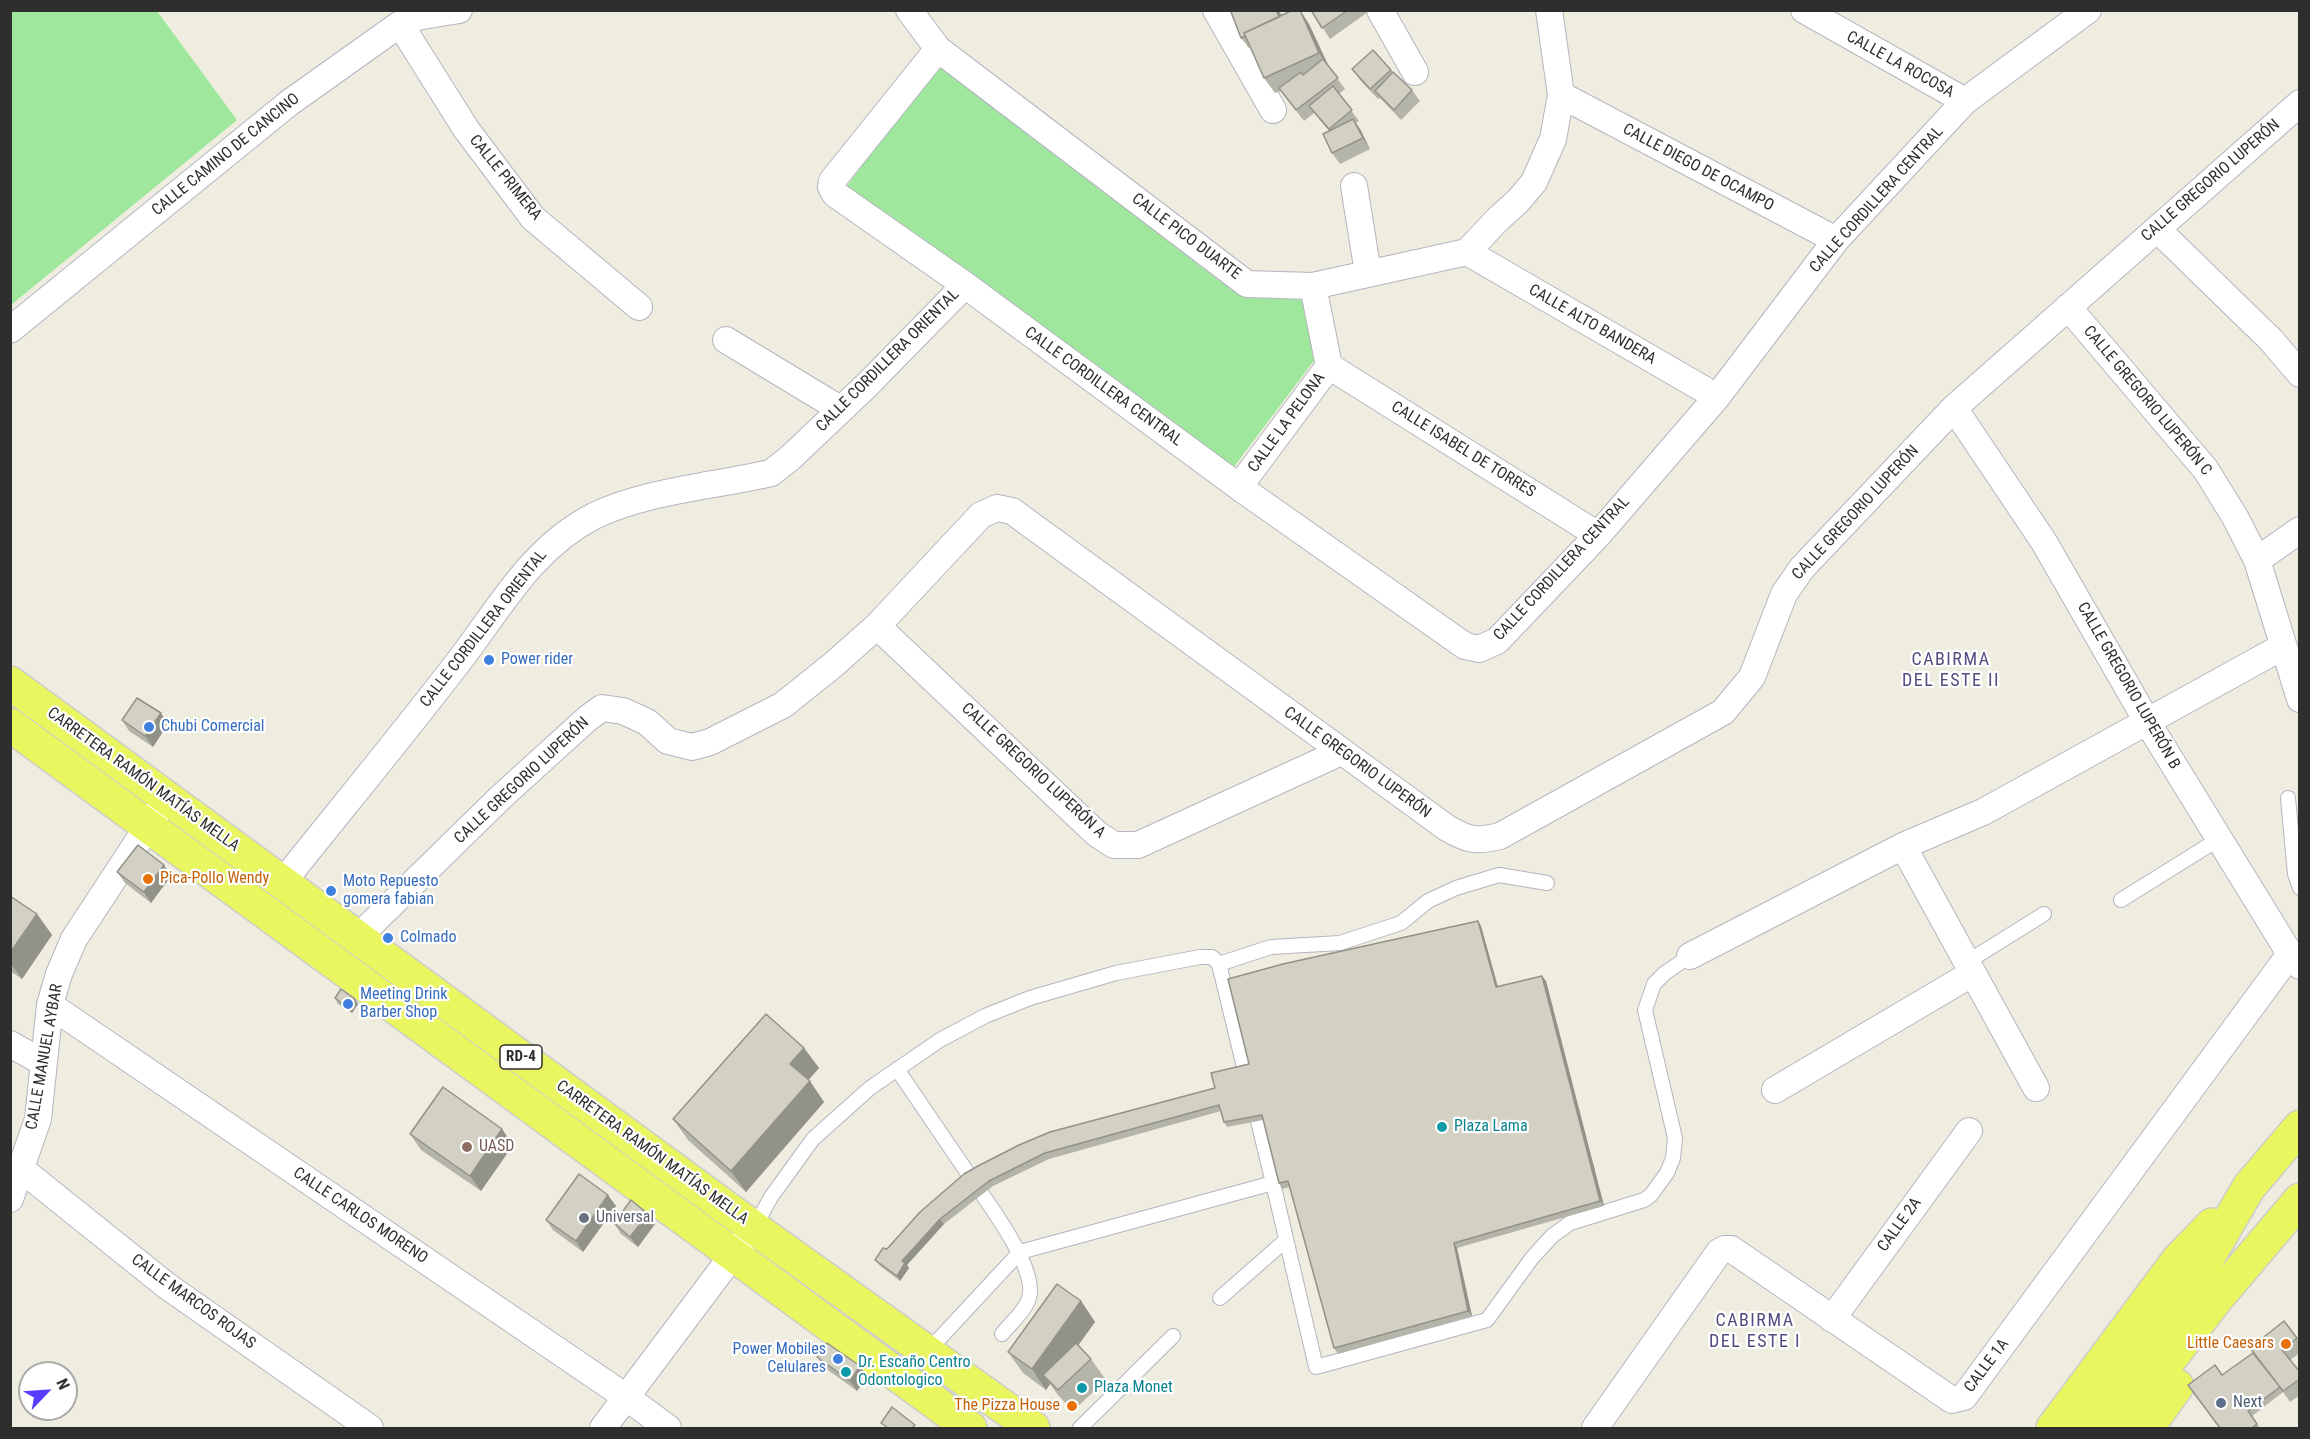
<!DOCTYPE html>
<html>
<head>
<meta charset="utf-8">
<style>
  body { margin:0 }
  #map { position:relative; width:2310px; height:1439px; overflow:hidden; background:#efede0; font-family:"Roboto Condensed",sans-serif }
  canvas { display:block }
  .frame { position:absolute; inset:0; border:12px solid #2e2e2e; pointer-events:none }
  .north { position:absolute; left:18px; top:1361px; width:60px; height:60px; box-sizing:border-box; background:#fff; border:2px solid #ababab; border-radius:50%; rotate:65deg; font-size:16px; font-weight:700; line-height:24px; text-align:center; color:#2e2e2e }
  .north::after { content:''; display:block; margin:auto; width:21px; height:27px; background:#563eff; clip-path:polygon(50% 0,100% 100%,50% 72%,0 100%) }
</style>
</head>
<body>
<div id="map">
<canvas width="2310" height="1439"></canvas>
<div class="frame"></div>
<div class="north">N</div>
</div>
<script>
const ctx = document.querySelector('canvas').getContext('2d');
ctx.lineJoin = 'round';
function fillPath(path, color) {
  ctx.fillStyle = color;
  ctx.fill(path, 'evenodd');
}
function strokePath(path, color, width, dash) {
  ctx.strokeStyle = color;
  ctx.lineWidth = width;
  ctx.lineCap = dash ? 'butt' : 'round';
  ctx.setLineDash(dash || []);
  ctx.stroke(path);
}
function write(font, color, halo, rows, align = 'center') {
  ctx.font = font + ' "Roboto Condensed",sans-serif';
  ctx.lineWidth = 4.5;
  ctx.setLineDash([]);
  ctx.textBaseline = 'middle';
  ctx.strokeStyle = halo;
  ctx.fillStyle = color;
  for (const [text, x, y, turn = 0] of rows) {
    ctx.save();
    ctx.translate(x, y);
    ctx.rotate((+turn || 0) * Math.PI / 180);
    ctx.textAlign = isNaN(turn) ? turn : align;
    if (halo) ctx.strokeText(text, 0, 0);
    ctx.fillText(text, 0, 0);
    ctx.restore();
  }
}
fillPath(new Path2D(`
  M 11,10 L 157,11 L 237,120 L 11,305 Z
  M 938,64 L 1217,279 L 1245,294 L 1302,300 L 1319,354 L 1233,468 L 843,191 Z`), '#9ee79c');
const lane = new Path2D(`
  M 2288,798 L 2295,874 L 2300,888
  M 2121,900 L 2219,839
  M 1967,962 L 2044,914
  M 1219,964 L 1271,947 L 1340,943 L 1401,923 L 1428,901 L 1456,888 L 1499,875 L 1547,883
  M 897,1069 L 971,1178
  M 1258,1121 L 1273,1183
  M 982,1194 C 997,1216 1040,1275 1028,1301 C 1023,1313 1010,1324 1002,1334
  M 754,1228 L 771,1197 L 813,1139 L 870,1088 L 940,1040 L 985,1016 L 1030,998 L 1116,973 L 1200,957 L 1212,957 L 1219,964 L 1245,1071
  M 1220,1298 L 1286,1240
  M 927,1352 L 1020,1252 L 1273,1183 L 1316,1367 L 1487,1320 L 1532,1258 L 1552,1236 L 1570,1223 L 1644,1200 L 1651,1195 L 1667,1173 L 1673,1158 L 1675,1138 L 1645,1010 L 1654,984 L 1665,973 L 1690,956
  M 1080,1428 L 1173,1336`);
const street = new Path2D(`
  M 909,10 L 938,49 L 1247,284 L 1313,286 L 1467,252 L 1497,220 L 1518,201 L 1534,182 L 1553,139 L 1561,95 L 1549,10
  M 1216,10 L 1273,110
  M 1380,10 L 1415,72
  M 1804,10 L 1965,101
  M 400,24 L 466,129 L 533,218 L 639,307
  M 938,49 L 832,181 L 831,187 L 835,194 L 965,285 L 1239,487 L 1465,646 L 1479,649 L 1497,641 L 1598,535 L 1717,397 L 1836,240 L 1965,101 L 2088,10
  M 1561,95 L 1836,240
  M 1354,186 L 1368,273
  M 2157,229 L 2271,340 L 2300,374
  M 1467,252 L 1717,397
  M 2068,307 L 2206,470 L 2235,517 L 2257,560 L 2300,699
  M 10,330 L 289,103 L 400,24 L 417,17 L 459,10
  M 726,340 L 840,409
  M 1329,366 L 1598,535
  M 1954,408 L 2044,542 L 2148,723 L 2290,954 L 2300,966
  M 1239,487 L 1329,366 L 1313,286
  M 2257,560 L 2300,530
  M 877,626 L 1097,834 L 1114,845 L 1138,845 L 1341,752
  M 1903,846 L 2036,1088
  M 283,882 C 341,809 400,738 456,665 C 499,610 530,549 594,516 C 646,491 714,486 771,473 L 790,458 L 867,385 L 965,285
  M 358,937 L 501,797 L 588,718 L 602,708 L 623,711 L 647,722 L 668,741 L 692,747 L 710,742 L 783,705 L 833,665 L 877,626 L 981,515 L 997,508 L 1012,511 L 1447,828 C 1468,840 1475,842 1500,836 L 1723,712 L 1752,677 L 1784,594 L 1802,568 L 1954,408 L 2300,103
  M 1690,956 L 1903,846 L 1983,812 L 2282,647
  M 50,1005 L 626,1397 L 668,1428
  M 10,1044 L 44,1063
  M 1775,1090 L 1973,973
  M 21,1169 L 167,1286 L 370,1428
  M 10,1199 L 38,1119 L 50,1005 L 59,974 L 74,939 L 158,811
  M 1832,1319 L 1969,1131
  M 603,1428 L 744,1240
  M 1595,1428 L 1719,1252 L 1725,1249 L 1731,1249 L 1952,1400 L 1964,1397 L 2290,954`);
const primary = new Path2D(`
  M 10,683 L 754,1228 L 1033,1428
  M 10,725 L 970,1428
  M 2053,1428 L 2178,1260 L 2212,1225
  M 2083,1428 L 2196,1278 L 2249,1187 L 2300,1127
  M 2117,1428 L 2217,1298 L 2300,1200
  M 2147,1428 L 2177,1386`);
strokePath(lane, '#b5b4c1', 16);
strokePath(street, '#b5b4c1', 28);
strokePath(primary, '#cdcdcd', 36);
strokePath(lane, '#fff', 14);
strokePath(street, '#fff', 26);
strokePath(primary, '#eaf65f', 33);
fillPath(new Path2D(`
  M 1233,10 L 1279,10 L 1281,16 L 1309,24 L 1328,66 L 1345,89 L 1339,94 L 1359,121 L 1356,123 L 1360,129 L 1370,149 L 1340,164 L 1332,153 L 1329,131 L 1314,113 L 1304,121 L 1281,91 L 1275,93 L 1264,78 L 1250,47 L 1249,48 L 1241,38 Z
  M 1311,10 L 1367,10 L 1368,12 L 1330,39 Z
  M 1352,69 L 1391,70 L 1412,90 L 1420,101 L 1401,120 L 1380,98 L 1378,99 L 1360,80 Z
  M 122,720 L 168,724 L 153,747 L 129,731 Z
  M 117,872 L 171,876 L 151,903 L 125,883 Z
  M 10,896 L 37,914 L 52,935 L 22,979 L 10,971 Z
  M 1481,926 L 1498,986 L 1546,981 L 1604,1206 L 1457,1248 L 1472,1316 L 1338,1354 L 1334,1348 L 1290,1187 L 1282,1189 L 1279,1183 L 1263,1120 L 1227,1127 L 1224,1122 L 1221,1111 L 1049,1159 L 993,1186 L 944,1224 L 907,1265 L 909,1268 L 900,1281 L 879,1265 L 875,1260 L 964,1174 L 1215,1088 L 1249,1064 Z
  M 335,998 L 358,1004 L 352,1013 L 338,1004 Z
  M 804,1048 L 819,1068 L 808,1080 L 824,1102 L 746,1192 L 688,1140 L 673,1119 Z
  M 410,1134 L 513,1145 L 481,1191 L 421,1150 Z
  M 616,1206 L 583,1252 L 553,1230 L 546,1220 Z
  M 648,1214 L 655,1224 L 638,1247 L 621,1234 L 614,1223 Z
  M 1081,1301 L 1095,1322 L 1078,1345 L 1091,1359 L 1106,1380 L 1073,1411 L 1058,1395 L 1050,1384 L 1046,1390 L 1023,1373 L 1008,1352 Z
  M 2284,1321 L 2300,1341 L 2300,1353 L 2290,1360 L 2300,1372 L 2300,1395 L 2290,1402 L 2283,1392 L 2252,1416 L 2260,1428 L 2220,1428 L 2253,1353 Z
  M 817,1357 L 867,1377 L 857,1391 L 825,1368 Z`), '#b5b4a9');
fillPath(new Path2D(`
  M 1276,10 L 1279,10 L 1288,32 L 1281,21 Z
  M 1300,10 L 1309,24 L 1330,69 L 1319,53 Z
  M 1353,119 L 1360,129 L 1370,149 L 1363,138 Z
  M 161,713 L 168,724 L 153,747 L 145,736 Z
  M 164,865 L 171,876 L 151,903 L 144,892 Z
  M 37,914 L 52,935 L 22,979 L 10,963 L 10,953 Z
  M 1478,921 L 1481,926 L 1499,992 L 1496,987 Z
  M 1542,976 L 1546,981 L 1604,1206 L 1600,1201 Z
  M 355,999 L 358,1004 L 352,1013 L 348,1008 Z
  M 804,1048 L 819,1068 L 805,1084 L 790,1064 Z
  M 810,1081 L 824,1102 L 746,1192 L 731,1171 Z
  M 502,1129 L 513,1145 L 481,1191 L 470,1176 Z
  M 608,1195 L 616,1206 L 583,1252 L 576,1241 Z
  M 648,1214 L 655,1224 L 638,1247 L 630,1237 Z
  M 940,1219 L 944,1224 L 907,1265 L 909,1268 L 900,1281 L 897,1276 L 902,1261 Z
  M 1454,1243 L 1457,1248 L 1472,1316 L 1468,1311 Z
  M 1081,1301 L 1095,1322 L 1051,1383 L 1043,1375 L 1050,1384 L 1046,1390 L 1032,1369 Z
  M 860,1366 L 867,1377 L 857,1391 L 850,1381 Z`), '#939289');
const building = new Path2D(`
  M 1233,10 L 1276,10 L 1279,17 L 1244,33 L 1245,36 L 1241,38 L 1231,12 Z
  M 1293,10 L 1300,10 L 1319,53 L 1264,78 L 1244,33 Z
  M 1311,10 L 1348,10 L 1322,28 Z
  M 1373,50 L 1391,70 L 1370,89 L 1352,69 Z
  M 1323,59 L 1338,78 L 1296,110 L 1279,88 L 1301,72 L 1303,75 Z
  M 1393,72 L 1412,90 L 1394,110 L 1375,91 Z
  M 1333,86 L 1352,110 L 1329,129 L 1309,106 Z
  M 1353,119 L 1363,138 L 1332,153 L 1323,134 Z
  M 137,698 L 161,713 L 145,736 L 122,720 Z
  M 138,845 L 164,865 L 144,892 L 117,872 Z
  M 10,896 L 37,914 L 10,953 Z
  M 1478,921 L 1496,987 L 1542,976 L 1600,1201 L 1454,1243 L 1468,1311 L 1334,1348 L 1288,1181 L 1279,1183 L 1262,1115 L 1224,1122 L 1219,1105 L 1045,1153 L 989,1181 L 940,1219 L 902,1261 L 905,1263 L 897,1276 L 875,1260 L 883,1248 L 887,1249 L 920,1212 L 964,1174 L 978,1166 L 1019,1145 L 1050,1132 L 1215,1088 L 1211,1073 L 1249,1064 L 1228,979 L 1283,964 Z
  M 341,989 L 355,999 L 348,1008 L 335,998 Z
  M 766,1014 L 804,1048 L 790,1064 L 810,1081 L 731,1171 L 673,1119 Z
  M 443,1087 L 502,1129 L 470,1176 L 410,1134 Z
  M 579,1174 L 608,1195 L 576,1241 L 546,1220 Z
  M 631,1200 L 648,1214 L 630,1237 L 614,1223 Z
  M 1057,1284 L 1081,1301 L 1032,1369 L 1008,1352 Z
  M 2284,1321 L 2297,1338 L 2282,1350 L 2300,1372 L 2300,1379 L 2283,1391 L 2250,1348 Z
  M 827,1343 L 860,1366 L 850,1381 L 817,1357 Z
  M 1076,1343 L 1091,1359 L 1058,1390 L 1043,1375 Z
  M 2253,1353 L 2280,1387 L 2248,1411 L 2257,1424 L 2252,1428 L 2220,1428 L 2188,1385 L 2215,1365 L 2222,1375 Z
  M 892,1407 L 915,1425 L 912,1428 L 888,1428 L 881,1423 Z`);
fillPath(building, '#d2d1c4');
strokePath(building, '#939289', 1.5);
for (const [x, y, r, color] of [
  [489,660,6,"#3f7fe0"],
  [149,727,6,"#3f7fe0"],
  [148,879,6,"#e8710a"],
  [331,891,6,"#3f7fe0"],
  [388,938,6,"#3f7fe0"],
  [348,1004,6,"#3f7fe0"],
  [1442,1127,6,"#0f9aa8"],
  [467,1147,6,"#8d6e63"],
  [584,1218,6,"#6b7280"],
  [2286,1344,6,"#e8710a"],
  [838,1359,6,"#3f7fe0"],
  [846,1372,6,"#0f9aa8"],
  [1082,1388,6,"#0f9aa8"],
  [2221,1403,6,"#5c6f8a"],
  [1072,1406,6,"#e8710a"]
]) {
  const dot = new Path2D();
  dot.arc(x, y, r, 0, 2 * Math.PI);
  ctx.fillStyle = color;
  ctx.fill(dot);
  strokePath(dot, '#fff', 2);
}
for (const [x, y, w] of [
  [521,1057,42]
]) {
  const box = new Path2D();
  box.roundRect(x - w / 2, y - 12, w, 24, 4.5);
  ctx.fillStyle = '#fff';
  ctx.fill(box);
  strokePath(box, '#2e2e2e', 1.5);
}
write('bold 15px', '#2e2e2e', null, [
  ["RD-4",521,1057]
]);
write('16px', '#2e2e2e', '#fff', [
  ["CALLE LA ROCOSA",1900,65,29],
  ["CALLE CAMINO DE CANCINO",226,155,-39],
  ["CALLE DIEGO DE OCAMPO",1698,168,28],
  ["CALLE PRIMERA",505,178,51],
  ["CALLE GREGORIO LUPERÓN",2211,181,-41],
  ["CALLE CORDILLERA CENTRAL",1877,200,-48],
  ["CALLE PICO DUARTE",1186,237,37],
  ["CALLE ALTO BANDERA",1592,325,30],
  ["CALLE CORDILLERA ORIENTAL",888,361,-45],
  ["CALLE CORDILLERA CENTRAL",1103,387,36],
  ["CALLE GREGORIO LUPERÓN C",2147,401,50],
  ["CALLE LA PELONA",1287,423,-54],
  ["CALLE ISABEL DE TORRES",1463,450,32],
  ["CALLE GREGORIO LUPERÓN",1856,513,-47],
  ["CALLE CORDILLERA CENTRAL",1562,569,-47],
  ["CALLE CORDILLERA ORIENTAL",484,629,-52],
  ["CALLE GREGORIO LUPERÓN B",2128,686,60],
  ["CALLE GREGORIO LUPERÓN",1357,763,36],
  ["CALLE GREGORIO LUPERÓN A",1033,771,43],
  ["CARRETERA RAMÓN MATÍAS MELLA",143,780,36],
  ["CALLE GREGORIO LUPERÓN",522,781,-43],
  ["CALLE MANUEL AYBAR",45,1057,-80],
  ["CARRETERA RAMÓN MATÍAS MELLA",652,1153,36],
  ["CALLE CARLOS MORENO",360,1216,34],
  ["CALLE 2A",1900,1225,-54],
  ["CALLE MARCOS ROJAS",193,1302,36],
  ["CALLE 1A",1987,1366,-53]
]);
write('16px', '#366cbe', '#fff', [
  ["Power rider",501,660],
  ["Chubi Comercial",161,727],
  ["Moto Repuesto",343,882],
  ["gomera fabian",343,900],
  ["Colmado",400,938],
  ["Meeting Drink",360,995],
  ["Barber Shop",360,1013],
  ["Power Mobiles",826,1350,"right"],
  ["Celulares",826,1368,"right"]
], 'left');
write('16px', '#c56008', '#fff', [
  ["Pica-Pollo Wendy",160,879,"left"],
  ["Little Caesars",2274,1344],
  ["The Pizza House",1060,1406]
], 'right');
write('16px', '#0d838f', '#fff', [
  ["Plaza Lama",1454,1127],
  ["Dr. Escaño Centro",858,1363],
  ["Odontologico",858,1381],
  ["Plaza Monet",1094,1388]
], 'left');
write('16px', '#785e54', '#fff', [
  ["UASD",479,1147]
], 'left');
write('16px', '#5b616d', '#fff', [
  ["Universal",596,1218]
], 'left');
write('16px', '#4e5e75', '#fff', [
  ["Next",2233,1403]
], 'left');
ctx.letterSpacing = '1.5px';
write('18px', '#534c81', '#fff', [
  ["CABIRMA",1951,660],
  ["DEL ESTE II",1951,681],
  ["CABIRMA",1755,1321],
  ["DEL ESTE I",1755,1342]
]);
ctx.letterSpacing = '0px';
</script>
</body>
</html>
